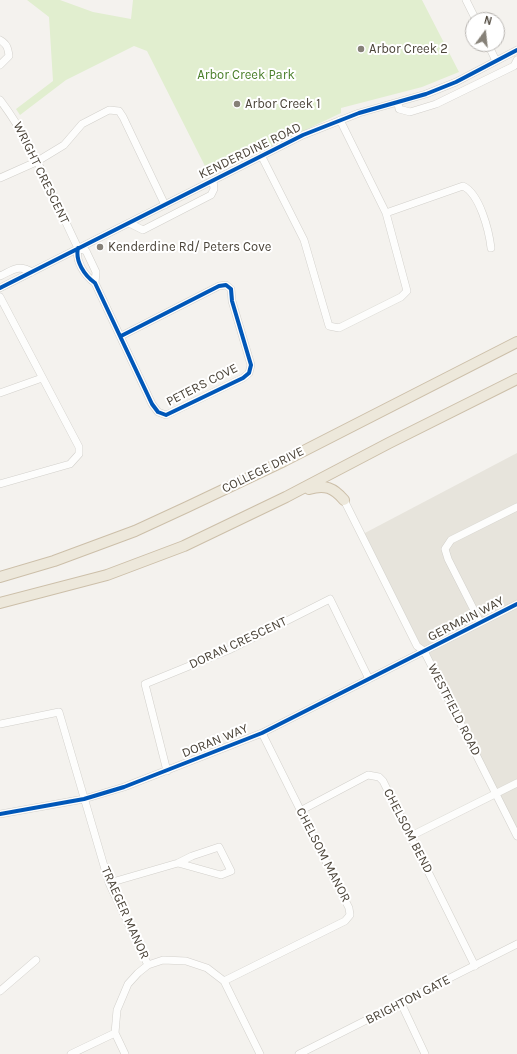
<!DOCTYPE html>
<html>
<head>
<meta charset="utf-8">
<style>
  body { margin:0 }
  #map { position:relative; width:517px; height:1054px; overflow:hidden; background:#f4f2ee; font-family:Karla,sans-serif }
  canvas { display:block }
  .north { position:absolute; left:465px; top:12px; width:40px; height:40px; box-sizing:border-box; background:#fff; border:1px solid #b7b4b0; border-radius:50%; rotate:15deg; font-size:11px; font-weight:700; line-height:16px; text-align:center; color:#4b4439 }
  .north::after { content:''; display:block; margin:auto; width:14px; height:18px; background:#868178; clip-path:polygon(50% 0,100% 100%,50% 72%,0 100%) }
</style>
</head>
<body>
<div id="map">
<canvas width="517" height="1054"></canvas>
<div class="north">N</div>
</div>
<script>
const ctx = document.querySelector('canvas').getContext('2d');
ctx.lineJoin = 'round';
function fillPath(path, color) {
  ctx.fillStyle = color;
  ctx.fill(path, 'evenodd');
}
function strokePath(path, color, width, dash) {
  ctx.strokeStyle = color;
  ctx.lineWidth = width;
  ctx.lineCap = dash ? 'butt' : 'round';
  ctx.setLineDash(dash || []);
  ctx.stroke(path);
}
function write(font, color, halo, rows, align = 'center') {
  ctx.font = font + ' Karla,sans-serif';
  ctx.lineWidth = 4;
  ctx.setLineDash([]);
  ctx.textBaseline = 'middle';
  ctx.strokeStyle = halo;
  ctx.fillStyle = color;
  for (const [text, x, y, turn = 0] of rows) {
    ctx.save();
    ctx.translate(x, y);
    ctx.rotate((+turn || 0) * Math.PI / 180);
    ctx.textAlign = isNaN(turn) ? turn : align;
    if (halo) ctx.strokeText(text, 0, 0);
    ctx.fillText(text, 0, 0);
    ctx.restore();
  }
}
fillPath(new Path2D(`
  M 517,453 L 517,831 L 363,534 Z`), '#e7e4dc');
fillPath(new Path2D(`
  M 27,0 L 60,0 L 93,12 L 131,19 L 133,0 L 422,0 L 459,72 L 422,87 L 341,108 L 341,113 L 255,154 L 252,149 L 244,156 L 209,174 L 147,51 L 134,46 L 66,80 L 20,115 L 16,109 L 53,81 L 49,17 Z`), '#e1eecf');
const minor = new Path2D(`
  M 466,0 L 476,20
  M 0,40 C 7,44 8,48 9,56 L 0,65
  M 488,44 L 496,61
  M 0,100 C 33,143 54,199 78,248
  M 398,103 L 399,109 L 410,112 L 436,104 L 514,66 L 517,60
  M 262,157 L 304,240 L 329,326 L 339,328 L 401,297 L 407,291 L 386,213 L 340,120
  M 0,178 L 36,162 L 64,145 L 82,124 L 109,110 L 119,111 L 123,117 L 165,205
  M 386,213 L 463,186 C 480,194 489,231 491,248
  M 129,223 L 143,230 L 211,195 L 214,189 L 213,181
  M 78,248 C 75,261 84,275 95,283 L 152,404 L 158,412 L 166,415 L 243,378 L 249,373 L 251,365 L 232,301 L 231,289 L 226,285 L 219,286 L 121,336
  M 78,248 L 86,251 L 96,272 L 95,283
  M 0,276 C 13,270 19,264 32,272
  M 0,288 L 303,135 L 359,113 L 426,94 L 456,82 L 517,50
  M 0,297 L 79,447 L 79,454 L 70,464 L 0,484
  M 0,393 L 42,378
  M 344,500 L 417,646 L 424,651 L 517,836
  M 480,622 L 448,559 L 445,549 L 451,540 L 517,507
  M 0,724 L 59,712 L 109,883 L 148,965
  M 167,771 L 145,684 L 231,649 L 330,599 L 369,679
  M 300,811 L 368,775 L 379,777 L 383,781 L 475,966
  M 0,814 L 84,799 L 124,787 L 262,733 L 517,604
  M 411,836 L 517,783
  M 109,883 L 178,863 L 221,875 L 231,871 L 219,847 L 192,856 L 178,863
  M 224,981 L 345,921 L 350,915 L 349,908 L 262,733
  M 0,991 L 36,960
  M 401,1003 L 425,1054
  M 71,1054 L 115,1033
  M 125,1054 L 115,1033 L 117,1010 L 128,984 L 138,973 L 148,965 L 163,960 L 186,961 L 207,968 L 224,981 L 260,1054
  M 299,1054 L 517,944`);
const highway = new Path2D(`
  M 309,489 C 325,484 334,488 344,500
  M 0,577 L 54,561 L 135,531 L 187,507 L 284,461 L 517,342
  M 0,603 L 107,575 L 184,546 L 286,497 L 389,443 L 517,379`);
strokePath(minor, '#d2d0cb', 8);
strokePath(highway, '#ccbfa9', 12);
strokePath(minor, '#fdfdfc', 7);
strokePath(highway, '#ede8db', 10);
strokePath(new Path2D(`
  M 78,248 C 75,261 84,275 95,283 L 152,404 L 158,412 L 166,415 L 243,378 L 249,373 L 251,365 L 232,301 L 231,289 L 226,285 L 219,286 L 121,336
  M 0,288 L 303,135 L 359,113 L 426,94 L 456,82 L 517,50
  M 0,814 L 84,799 L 124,787 L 262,733 L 517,604`), '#0057b8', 4);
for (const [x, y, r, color] of [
  [361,49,4,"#868178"],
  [237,104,4,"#868178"],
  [100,247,4,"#868178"]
]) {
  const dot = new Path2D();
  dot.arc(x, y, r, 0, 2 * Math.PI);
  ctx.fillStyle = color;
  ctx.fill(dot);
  strokePath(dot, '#fff', 1.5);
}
write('13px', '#4b4439', '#fff', [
  ["Arbor Creek 2",369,49],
  ["Arbor Creek 1",245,104],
  ["Kenderdine Rd/ Peters Cove",108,247]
], 'left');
write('13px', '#4a7f2a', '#fff', [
  ["Arbor Creek Park",246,75]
]);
write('13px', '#4b4439', '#fff', [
  ["KENDERDINE ROAD",250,151,-26],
  ["WRIGHT CRESCENT",41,173,64],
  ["PETERS COVE",202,385,-27],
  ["COLLEGE DRIVE",263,470,-26],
  ["GERMAIN WAY",466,619,-27],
  ["DORAN CRESCENT",238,643,-25],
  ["WESTFIELD ROAD",454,710,63],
  ["DORAN WAY",215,741,-22],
  ["CHELSOM BEND",408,831,63],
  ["CHELSOM MANOR",323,855,63],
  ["TRAEGER MANOR",125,913,66],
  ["BRIGHTON GATE",408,1000,-27]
]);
</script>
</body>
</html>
